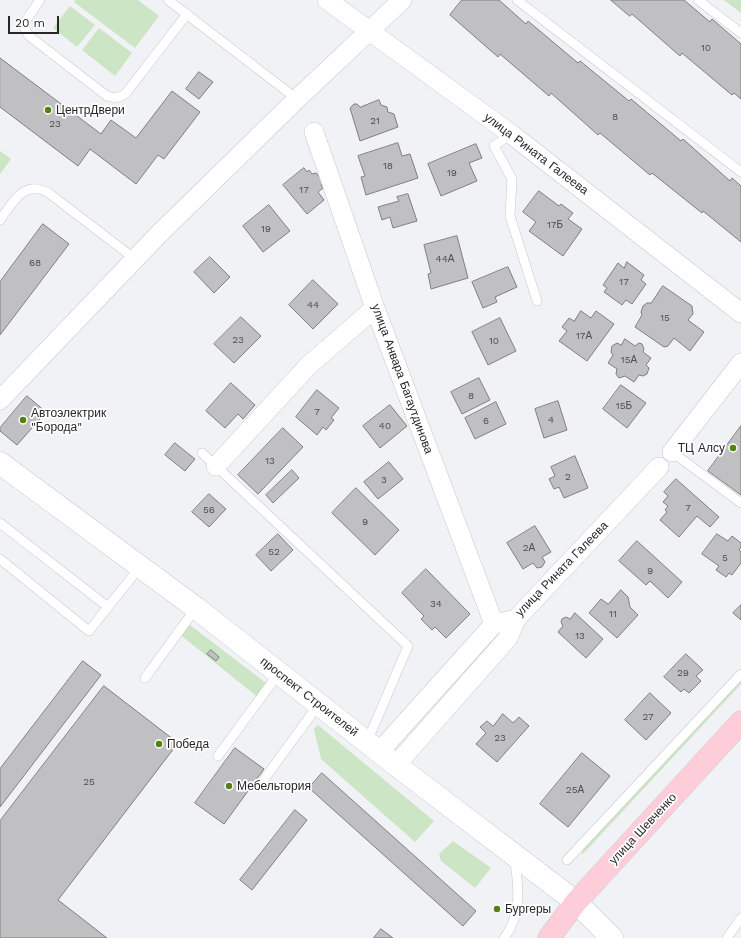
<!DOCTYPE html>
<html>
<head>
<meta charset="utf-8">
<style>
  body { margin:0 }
  #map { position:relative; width:741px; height:938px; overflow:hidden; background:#f0f2f5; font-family:"Work Sans",sans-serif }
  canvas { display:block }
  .scale { position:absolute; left:8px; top:16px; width:51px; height:18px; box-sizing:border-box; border:2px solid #272728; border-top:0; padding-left:5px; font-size:12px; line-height:14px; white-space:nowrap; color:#272728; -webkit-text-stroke:3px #fff; paint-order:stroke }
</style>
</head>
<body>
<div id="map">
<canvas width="741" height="938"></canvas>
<div class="scale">20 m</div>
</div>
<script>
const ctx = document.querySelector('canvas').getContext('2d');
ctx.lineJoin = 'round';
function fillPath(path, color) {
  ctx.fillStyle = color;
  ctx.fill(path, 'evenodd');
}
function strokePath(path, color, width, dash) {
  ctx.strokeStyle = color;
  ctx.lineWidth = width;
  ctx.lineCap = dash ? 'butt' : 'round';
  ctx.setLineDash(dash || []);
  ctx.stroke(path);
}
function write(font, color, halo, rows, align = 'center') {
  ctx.font = font + ' "Work Sans",sans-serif';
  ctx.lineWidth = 3.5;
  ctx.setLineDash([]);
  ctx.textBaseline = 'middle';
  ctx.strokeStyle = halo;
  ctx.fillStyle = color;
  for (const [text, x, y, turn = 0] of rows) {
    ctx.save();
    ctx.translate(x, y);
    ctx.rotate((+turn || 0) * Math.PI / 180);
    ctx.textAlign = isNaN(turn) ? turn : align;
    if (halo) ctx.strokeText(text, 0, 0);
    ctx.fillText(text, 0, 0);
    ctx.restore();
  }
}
fillPath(new Path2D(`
  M 75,0 L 138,0 L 159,16 L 135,48 L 74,2 Z
  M 724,0 L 741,0 L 741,13 Z
  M 70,6 L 95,25 L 77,47 L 53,28 Z
  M 99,28 L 132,53 L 115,76 L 82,50 Z
  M 0,151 L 11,159 L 0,174 Z
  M 186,622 L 270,686 L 260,699 L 178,633 Z
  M 741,680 L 741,684 L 582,855 L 583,849 Z
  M 318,725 L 434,821 L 415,842 L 321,759 L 314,729 Z
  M 453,841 L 491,868 L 475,888 L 441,861 L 439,854 Z`), '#cce5c5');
const building = new Path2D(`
  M 462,0 L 499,0 L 526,24 L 528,21 L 578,63 L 580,61 L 629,101 L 631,99 L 681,141 L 683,139 L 730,181 L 732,178 L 741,186 L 741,242 L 703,211 L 702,213 L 652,173 L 650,175 L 600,133 L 598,135 L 551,93 L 549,96 L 500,54 L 498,57 L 450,15 Z
  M 611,0 L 684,0 L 710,22 L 712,19 L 741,44 L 741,99 L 734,93 L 732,95 L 682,53 L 680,56 L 632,14 L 630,16 Z
  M 0,58 L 101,134 L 111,120 L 136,138 L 172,91 L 200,112 L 164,159 L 158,155 L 136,184 L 90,149 L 78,166 L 0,107 Z
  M 199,72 L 213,82 L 199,99 L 186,89 Z
  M 379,100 L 381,105 L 387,107 L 388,112 L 394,114 L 398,127 L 360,141 L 350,108 L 354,104 L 357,104 L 360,107 Z
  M 398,143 L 402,156 L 410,154 L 418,178 L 366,195 L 361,177 L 365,176 L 358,156 Z
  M 476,144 L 482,158 L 469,163 L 477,181 L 441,196 L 428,164 Z
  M 304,168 L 307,172 L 309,170 L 312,174 L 316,173 L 323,181 L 321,185 L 323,188 L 318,192 L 324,200 L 307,214 L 283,185 Z
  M 539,191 L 559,206 L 561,204 L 573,213 L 568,219 L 582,229 L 563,256 L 529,231 L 536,222 L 523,212 Z
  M 408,194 L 417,221 L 393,228 L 390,217 L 382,220 L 378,207 L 399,201 L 397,197 Z
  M 269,205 L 290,231 L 263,252 L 243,226 Z
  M 43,224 L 69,244 L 0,335 L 0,282 Z
  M 457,236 L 468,278 L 431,289 L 428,274 L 431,273 L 424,245 Z
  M 210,257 L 230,277 L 214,293 L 194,272 Z
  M 627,262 L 644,275 L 641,280 L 646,284 L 632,304 L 626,300 L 622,305 L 604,292 L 607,288 L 603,285 L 618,263 L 624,268 Z
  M 508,267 L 517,287 L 495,297 L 497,302 L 483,308 L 472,282 Z
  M 313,280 L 338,304 L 313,329 L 289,305 Z
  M 663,286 L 692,306 L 693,314 L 688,320 L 704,332 L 690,351 L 674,338 L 668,346 L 664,347 L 635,327 L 642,315 L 641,312 L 643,306 L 647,303 L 651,303 Z
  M 581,311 L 591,318 L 596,311 L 614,324 L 587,361 L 559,341 L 567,331 L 562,327 L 569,318 L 574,321 Z
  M 241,317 L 261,336 L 234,363 L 214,344 Z
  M 500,318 L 516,351 L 488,365 L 472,332 Z
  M 625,339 L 635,346 L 639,343 L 642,344 L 644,349 L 643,352 L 651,358 L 646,365 L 649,368 L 647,374 L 643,376 L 639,375 L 634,382 L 625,376 L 619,378 L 616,374 L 617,369 L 608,363 L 613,355 L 611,352 L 612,346 L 617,343 L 621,345 Z
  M 479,378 L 490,400 L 462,414 L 451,392 Z
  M 231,383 L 255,405 L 243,419 L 238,414 L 225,428 L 206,411 Z
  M 621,385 L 646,403 L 627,428 L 603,409 Z
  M 317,390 L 339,408 L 331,418 L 334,420 L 326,430 L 323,427 L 317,435 L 296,417 Z
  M 27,396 L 46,412 L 17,445 L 0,431 L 0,428 Z
  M 558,401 L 567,430 L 544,438 L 535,409 Z
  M 496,402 L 506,424 L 475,439 L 465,418 Z
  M 390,405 L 407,426 L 380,448 L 363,426 Z
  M 741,426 L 741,495 L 708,471 Z
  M 283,428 L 303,447 L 258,494 L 238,475 Z
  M 175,443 L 195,459 L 185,471 L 165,455 Z
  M 575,456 L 588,488 L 564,498 L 559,487 L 554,489 L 549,479 L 555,476 L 551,467 Z
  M 389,462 L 403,479 L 378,499 L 364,482 Z
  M 292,470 L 299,478 L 273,503 L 266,495 Z
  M 676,479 L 719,517 L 710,527 L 697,516 L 679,537 L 660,520 L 667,512 L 665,510 L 668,506 L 663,502 L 668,496 L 664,492 Z
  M 356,488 L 399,530 L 375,555 L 332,513 Z
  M 209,494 L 226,509 L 209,527 L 192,512 Z
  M 535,526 L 551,552 L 542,557 L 545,562 L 542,567 L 537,568 L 533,563 L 523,569 L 507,543 Z
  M 278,534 L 293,550 L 271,571 L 256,555 Z
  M 717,534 L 728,541 L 732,536 L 741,543 L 741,547 L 739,550 L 741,552 L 741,563 L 732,575 L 729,573 L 726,577 L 716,570 L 719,566 L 702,554 Z
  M 637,541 L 682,582 L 668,598 L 650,581 L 646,585 L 619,561 Z
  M 426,569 L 470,614 L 446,638 L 435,627 L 432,630 L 421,619 L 424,616 L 402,593 Z
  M 621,590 L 628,597 L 630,607 L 638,615 L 617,638 L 589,613 L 601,599 L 608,604 Z
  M 741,605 L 741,620 L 733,613 Z
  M 575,613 L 603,639 L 586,658 L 558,632 L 563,626 L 561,622 L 562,619 L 566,617 L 570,619 Z
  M 211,650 L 219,657 L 216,661 L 207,654 Z
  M 686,654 L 703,670 L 696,676 L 701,681 L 689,693 L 684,689 L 681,692 L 664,677 Z
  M 83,661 L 101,675 L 0,807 L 0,769 Z
  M 104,686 L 178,743 L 58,900 L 107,938 L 0,938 L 0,821 Z
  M 650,693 L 671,713 L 646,740 L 625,720 Z
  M 503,714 L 513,723 L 519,717 L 529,726 L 497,762 L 476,744 L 486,733 L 480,727 L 487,721 L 493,726 Z
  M 235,748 L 264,769 L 224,824 L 195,803 Z
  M 582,753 L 610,776 L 568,827 L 540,804 Z
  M 322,773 L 476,911 L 463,926 L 309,788 Z
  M 295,810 L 307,820 L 252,890 L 240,880 Z
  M 381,929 L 393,938 L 374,938 Z`);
fillPath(building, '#c0bfc2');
strokePath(building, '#7f7e81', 1);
const lane = new Path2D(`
  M 40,0 L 25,22 L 24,27 L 29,36 L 107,96 C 115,99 120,98 126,93 L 187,14
  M 168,0 L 297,99
  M 517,0 L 741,172
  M 698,0 L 741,33
  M 511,134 L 494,146 L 512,179 L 510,216 L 537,301
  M 0,220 C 13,202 25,178 50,194 L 135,259
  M 672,452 L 741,503
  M 202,453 L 408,646 L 367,742
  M 0,523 L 108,607 L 140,567
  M 0,559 L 89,631 L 108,607
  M 145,678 L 196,608
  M 218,756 L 279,673
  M 265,778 L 319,704
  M 567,860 L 741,674
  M 504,938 C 522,916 519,884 514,858
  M 727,938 L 741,918`);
const street = new Path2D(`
  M 327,0 L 511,134 L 741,313
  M 314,132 L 375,308 L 494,624
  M 0,400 L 159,234 L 297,99 L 402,0
  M 672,452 L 741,363
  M 216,466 L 309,365 L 375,308
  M 379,752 L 494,624 L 516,619 L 659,467
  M 396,765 L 508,638 L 516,619`);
const secondary = new Path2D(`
  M 0,463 L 196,608 L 396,765 L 576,902 L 612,938`);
const primary = new Path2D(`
  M 549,938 L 576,902 L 741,722`);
strokePath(lane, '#c7c9cc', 10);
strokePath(street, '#c7c9cc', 20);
strokePath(secondary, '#c7c9cc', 23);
strokePath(primary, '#cfcfd0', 23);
strokePath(lane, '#fff', 9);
strokePath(street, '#fff', 19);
strokePath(secondary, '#fff', 22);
strokePath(primary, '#fdcdda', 22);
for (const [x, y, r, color] of [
  [48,110,4,"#548211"],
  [23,420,4,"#548211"],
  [733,448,4,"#548211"],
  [159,744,4,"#548211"],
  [229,786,4,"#548211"],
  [497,909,4,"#548211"]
]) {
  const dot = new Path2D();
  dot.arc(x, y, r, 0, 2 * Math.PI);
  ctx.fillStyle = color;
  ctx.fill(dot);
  strokePath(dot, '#fff', 1.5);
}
write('10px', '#4d4d4e', null, [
  ["10",706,48],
  ["8",615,117],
  ["21",375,121],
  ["23",55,124],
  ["18",388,166],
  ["19",452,173],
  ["17",304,190],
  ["17Б",555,225],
  ["19",266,229],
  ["44А",445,259],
  ["68",35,263],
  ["17",624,282],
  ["44",313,305],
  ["15",665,318],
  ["17А",584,336],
  ["23",238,340],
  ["10",494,341],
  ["15А",629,360],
  ["8",471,396],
  ["15Б",624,406],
  ["7",317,412],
  ["4",551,420],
  ["6",486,421],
  ["40",385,426],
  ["13",270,461],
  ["2",568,477],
  ["3",384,480],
  ["7",688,508],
  ["56",209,510],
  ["9",365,522],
  ["2А",529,548],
  ["52",274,552],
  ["5",725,558],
  ["9",650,571],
  ["34",436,604],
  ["11",613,614],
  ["13",580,636],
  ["29",683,673],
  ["27",648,717],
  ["23",500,738],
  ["25",89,782],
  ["25А",575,790]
]);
write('12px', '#272728', '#fff', [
  ["ЦентрДвери",56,110],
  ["Автоэлектрик",31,413],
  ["\"Борода\"",31,427],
  ["ТЦ Алсу",725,448,"right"],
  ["Победа",167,744],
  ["Мебельтория",237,786],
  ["Бургеры",505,909]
], 'left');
write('12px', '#272728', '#fff', [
  ["улица Рината Галеева",536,154,37],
  ["улица Анвара Багаутдинова",402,379,70],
  ["улица Рината Галеева",562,569,-46],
  ["проспект Строителей",309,697,38],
  ["улица Шевченко",643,829,-47]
]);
</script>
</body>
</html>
